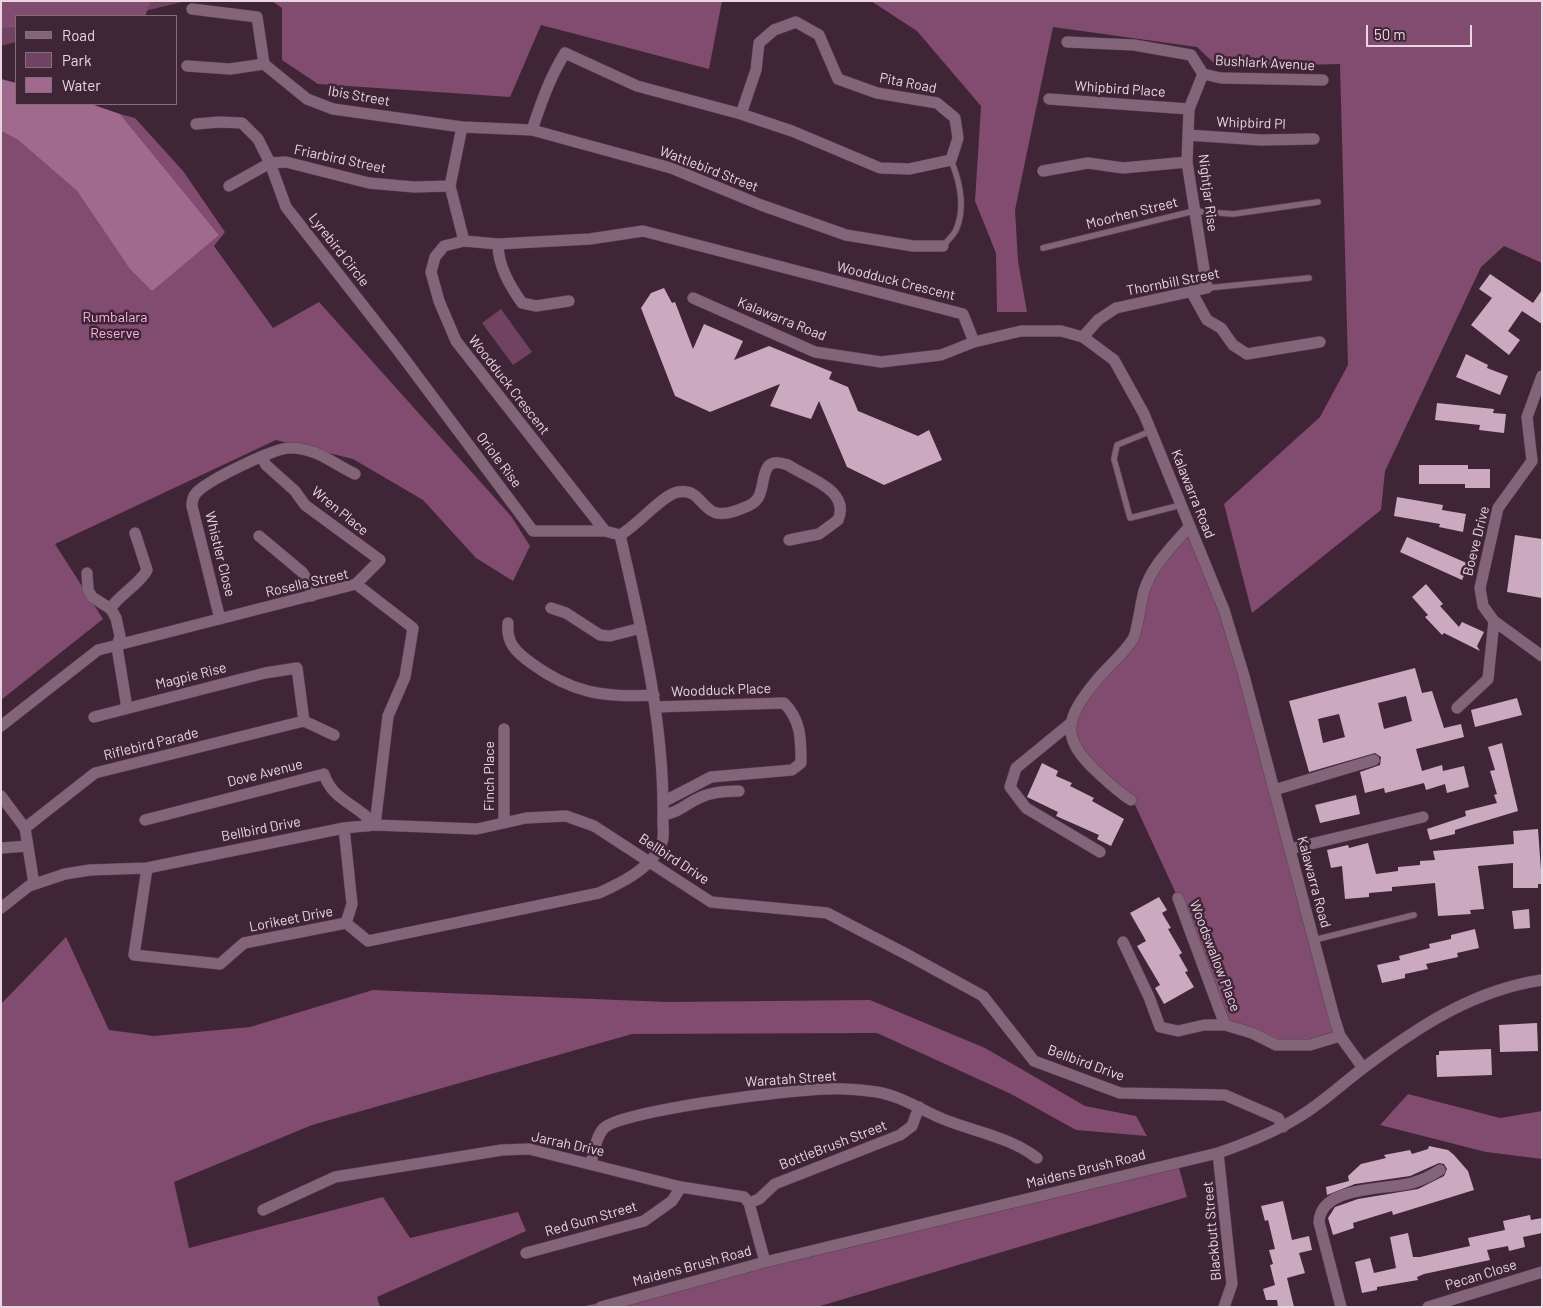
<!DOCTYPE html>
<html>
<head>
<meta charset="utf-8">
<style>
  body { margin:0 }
  #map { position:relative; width:1543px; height:1308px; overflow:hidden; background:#402537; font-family:Barlow,sans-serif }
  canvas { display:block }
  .frame { position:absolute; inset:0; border:2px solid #e8d6e1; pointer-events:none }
  .legend { position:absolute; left:15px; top:15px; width:162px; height:90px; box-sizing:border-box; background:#402537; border:1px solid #836c7b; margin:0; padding:6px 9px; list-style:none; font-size:15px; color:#e8d6e1 }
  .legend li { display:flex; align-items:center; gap:10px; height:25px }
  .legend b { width:25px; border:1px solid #836c7b }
  .scale { position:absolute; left:1366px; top:25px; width:106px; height:22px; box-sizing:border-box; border:2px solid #e8d6e1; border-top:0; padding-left:6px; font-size:15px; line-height:18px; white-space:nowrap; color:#e8d6e1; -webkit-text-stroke:4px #402537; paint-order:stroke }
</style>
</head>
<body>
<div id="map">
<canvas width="1543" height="1308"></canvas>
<div class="frame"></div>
<ul class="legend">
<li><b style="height:6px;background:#836478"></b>Road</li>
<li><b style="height:14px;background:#704362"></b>Park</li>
<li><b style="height:14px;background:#a2698f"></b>Water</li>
</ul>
<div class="scale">50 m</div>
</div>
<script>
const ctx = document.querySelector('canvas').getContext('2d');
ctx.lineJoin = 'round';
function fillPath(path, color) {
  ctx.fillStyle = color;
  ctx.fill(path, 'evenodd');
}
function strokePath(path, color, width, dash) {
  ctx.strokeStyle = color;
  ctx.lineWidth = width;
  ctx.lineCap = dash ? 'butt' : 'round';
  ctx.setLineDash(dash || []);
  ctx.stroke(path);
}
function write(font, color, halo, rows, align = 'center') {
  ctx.font = font + ' Barlow,sans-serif';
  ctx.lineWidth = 5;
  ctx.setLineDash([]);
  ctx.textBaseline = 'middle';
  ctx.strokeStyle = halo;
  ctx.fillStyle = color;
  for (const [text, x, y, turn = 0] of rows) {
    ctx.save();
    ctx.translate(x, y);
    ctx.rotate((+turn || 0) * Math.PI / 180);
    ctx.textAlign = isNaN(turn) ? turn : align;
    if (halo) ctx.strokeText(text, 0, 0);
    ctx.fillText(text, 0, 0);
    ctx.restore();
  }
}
fillPath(new Path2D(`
  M 1,1 L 186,1 L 124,16 L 16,16 L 16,42 L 1,46 Z
  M 501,309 L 532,352 L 513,365 L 482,323 Z`), '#704362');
fillPath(new Path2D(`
  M 1,1 L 151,1 L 145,16 L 16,16 L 16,27 L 1,28 Z
  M 272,1 L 722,1 L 709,69 L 541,25 L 510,97 L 318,84 L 282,60 L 282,8 Z
  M 871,1 L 1542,1 L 1542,263 L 1504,246 L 1481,267 L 1385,471 L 1381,510 L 1252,613 L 1224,504 L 1320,417 L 1348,365 L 1340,64 L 1218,67 L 1197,47 L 1053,27 L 1015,210 L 1018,261 L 1027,312 L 997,312 L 996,253 L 975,201 L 981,106 L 917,31 Z
  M 120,114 L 135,118 L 183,171 L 225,232 L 214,246 L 273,328 L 319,302 L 511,516 L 530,546 L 513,581 L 476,558 L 423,500 L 353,459 L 276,440 L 55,544 L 103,619 L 1,700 L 1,131 L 18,140 L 77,191 L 129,268 L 219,235 Z
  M 1189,527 L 1224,610 L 1340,1036 L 1276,1045 L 1225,1025 L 1178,898 L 1131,796 L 1078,754 L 1071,723 L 1135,637 L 1144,589 Z
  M 66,937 L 109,1030 L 154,1036 L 250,1027 L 373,990 L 667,1002 L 870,1000 L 985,1048 L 1085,1106 L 1136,1116 L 1147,1136 L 1076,1130 L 1011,1094 L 877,1033 L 632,1034 L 312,1125 L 174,1182 L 189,1248 L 383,1197 L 410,1238 L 518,1212 L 526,1231 L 377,1297 L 380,1307 L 1,1307 L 1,1004 Z
  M 1408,1094 L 1500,1118 L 1542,1111 L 1542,1159 L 1486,1152 L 1380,1125 Z
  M 1178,1164 L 1187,1197 L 817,1307 L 581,1307 Z`), '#824b70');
fillPath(new Path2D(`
  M 1,79 L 16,83 L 16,104 L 91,104 L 120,114 L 219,235 L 152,291 L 129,268 L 77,191 L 18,140 L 1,131 Z`), '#a2698f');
fillPath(new Path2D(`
  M 1490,274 L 1533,303 L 1542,290 L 1542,324 L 1522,311 L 1508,331 L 1520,340 L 1509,355 L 1471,325 L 1492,298 L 1479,289 Z
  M 664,288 L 672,303 L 675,302 L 693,349 L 704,324 L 743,341 L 734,360 L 769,346 L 832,372 L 829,379 L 848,387 L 858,411 L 918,436 L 929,430 L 942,460 L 884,485 L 847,467 L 819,401 L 811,419 L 770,406 L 780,384 L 710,412 L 675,396 L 641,308 L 651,293 Z
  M 1466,354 L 1488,365 L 1487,368 L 1508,376 L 1500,395 L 1456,377 Z
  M 1437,403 L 1494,409 L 1493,413 L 1506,414 L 1504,433 L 1479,430 L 1480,425 L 1435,420 Z
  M 1419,465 L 1468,465 L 1468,469 L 1490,469 L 1490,488 L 1465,488 L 1465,484 L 1419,484 Z
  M 1397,497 L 1443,505 L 1442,510 L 1466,514 L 1463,532 L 1439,527 L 1440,524 L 1394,516 Z
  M 1515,535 L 1542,539 L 1542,598 L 1507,592 Z
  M 1407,537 L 1469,564 L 1462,580 L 1400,552 Z
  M 1426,584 L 1443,604 L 1440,606 L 1459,627 L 1462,622 L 1484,632 L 1477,646 L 1480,651 L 1444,633 L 1442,635 L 1425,617 L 1428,615 L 1412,597 Z
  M 1415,668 L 1422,693 L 1432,691 L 1444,728 L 1461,724 L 1464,737 L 1416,749 L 1422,771 L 1442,765 L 1443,771 L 1464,766 L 1469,787 L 1447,793 L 1445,784 L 1426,790 L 1424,783 L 1385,793 L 1384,788 L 1365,793 L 1360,772 L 1380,765 L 1381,757 L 1375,753 L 1309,772 L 1289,701 ZM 1406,696 L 1412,721 L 1384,729 L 1378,703 ZM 1339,714 L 1345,737 L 1323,743 L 1318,719 Z
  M 1517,698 L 1522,715 L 1475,727 L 1471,710 Z
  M 1502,743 L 1518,811 L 1455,830 L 1455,834 L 1430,840 L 1427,829 L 1466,816 L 1465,811 L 1497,803 L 1494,795 L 1497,794 L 1490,771 L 1495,770 L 1488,747 Z
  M 1042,763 L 1058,771 L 1056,776 L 1072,783 L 1070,786 L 1094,798 L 1092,801 L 1124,819 L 1111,846 L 1097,839 L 1099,835 L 1056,816 L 1058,812 L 1027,797 Z
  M 1356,795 L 1360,814 L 1320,823 L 1315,805 Z
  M 1538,829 L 1542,884 L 1538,884 L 1538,888 L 1513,888 L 1513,863 L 1478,866 L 1484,909 L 1470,910 L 1471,914 L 1438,916 L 1435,883 L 1392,887 L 1392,891 L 1369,893 L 1369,897 L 1345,899 L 1342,866 L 1331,868 L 1327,850 L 1348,845 L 1349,848 L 1368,843 L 1376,874 L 1398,871 L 1398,867 L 1420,865 L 1420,861 L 1435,860 L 1433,851 L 1514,844 L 1513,831 Z
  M 1159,897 L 1167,910 L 1162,913 L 1171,928 L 1168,929 L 1182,953 L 1179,955 L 1188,971 L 1185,972 L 1194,987 L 1164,1004 L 1155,988 L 1160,985 L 1137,946 L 1146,941 L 1130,913 Z
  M 1529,909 L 1530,928 L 1514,929 L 1512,911 Z
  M 1475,929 L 1479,948 L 1457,953 L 1458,957 L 1426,964 L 1428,969 L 1405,974 L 1405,978 L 1382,983 L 1377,965 L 1400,960 L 1399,956 L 1430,948 L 1429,944 L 1451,939 L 1451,935 Z
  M 1537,1023 L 1538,1051 L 1500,1052 L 1499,1025 Z
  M 1491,1049 L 1492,1075 L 1437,1077 L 1436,1055 L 1439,1055 L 1439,1051 Z
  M 1429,1146 L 1448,1150 L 1454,1155 L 1468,1171 L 1474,1190 L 1393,1215 L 1392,1211 L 1353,1223 L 1354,1228 L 1333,1235 L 1328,1218 L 1335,1207 L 1358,1199 L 1418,1189 L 1444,1176 L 1447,1169 L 1444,1164 L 1439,1163 L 1410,1176 L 1355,1184 L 1327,1195 L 1326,1187 L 1349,1181 L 1348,1176 L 1361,1164 L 1386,1158 L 1384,1155 L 1410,1150 L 1412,1154 L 1428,1149 Z
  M 1283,1201 L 1292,1240 L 1309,1236 L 1312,1250 L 1299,1253 L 1305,1273 L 1287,1278 L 1294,1307 L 1278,1307 L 1277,1300 L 1266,1300 L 1263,1289 L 1275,1285 L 1270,1265 L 1273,1264 L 1269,1250 L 1275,1249 L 1268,1220 L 1265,1221 L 1261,1206 Z
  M 1530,1215 L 1531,1220 L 1542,1218 L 1542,1233 L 1523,1237 L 1525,1247 L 1509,1251 L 1508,1246 L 1487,1250 L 1490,1260 L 1424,1274 L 1417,1277 L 1418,1280 L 1377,1287 L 1377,1290 L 1362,1293 L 1355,1262 L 1370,1258 L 1374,1273 L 1396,1268 L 1390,1237 L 1408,1233 L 1413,1257 L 1420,1257 L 1470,1246 L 1468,1238 L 1505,1230 L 1503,1221 Z`), '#cba9bf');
const service = new Path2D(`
  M 943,246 C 947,241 953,236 956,230 C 966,207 960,182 951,160
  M 1043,248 L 1194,211 L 1233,214 L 1318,202
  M 1207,288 L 1309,278
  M 1151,431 L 1117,445 L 1114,459 L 1130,518 L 1181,505
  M 1314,940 L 1414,915`);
const minor = new Path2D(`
  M 1067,42 L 1134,45 L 1191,55 L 1203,74 L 1221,78 L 1323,80
  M 264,64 L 307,99 L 333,109 L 462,127 L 532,130 L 671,168 L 761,205 L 846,235 L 913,246 L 943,246
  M 187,66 L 230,69 L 264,64 L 257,17 L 192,9
  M 1049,99 L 1189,109
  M 196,124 L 219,122 L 242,123 L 258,139 L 270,163 L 286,207 L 397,349 L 533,531 L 605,531
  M 462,127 L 450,186 L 464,241
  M 532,130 C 541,103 550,77 565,53 L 637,86 L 741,114 L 792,131 L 880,168 L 909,169 L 951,160 L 958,138 L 955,118 L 937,103 L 877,93 L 838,79 L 819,35 L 796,22 L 774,30 L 759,43 L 756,70 L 741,114
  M 1188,135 L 1261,140 L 1314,139
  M 1043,171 L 1088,163 L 1123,168 L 1187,162
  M 229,186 L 270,163 L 286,162 L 369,183 L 414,187 L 450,186
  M 498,244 C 498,266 510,286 522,303 L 536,306 L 569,301
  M 1191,291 L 1207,320 L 1221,328 L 1233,345 L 1247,354 L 1320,342
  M 693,298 L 815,352 L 881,362 L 941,355 L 974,342 L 1021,331 L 1061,331 L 1083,337 L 1114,360 L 1144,414 L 1224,610 L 1244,676 L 1334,1017 L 1340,1036 L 1363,1068
  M 1083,337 L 1098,320 L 1116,308 L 1207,288 L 1187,162 L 1189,109 L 1203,74
  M 262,457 L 266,465 L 295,491 L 305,505 L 380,560 L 356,584
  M 620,535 L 605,531 L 456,341 L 439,301 L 431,272 L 435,257 L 444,246 L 464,241 L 498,244 L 590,239 L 643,231 L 963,314 L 974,342
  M 620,535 C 637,526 663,494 678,492 C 708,487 698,528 743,508 C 749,506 755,503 758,498 C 767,484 758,454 788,465 C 807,478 851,490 838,520 L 819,534 L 789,540
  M 259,536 L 302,572 L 309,583 L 312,596
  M 87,573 L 88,590 L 92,597 L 111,609 L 116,618 L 120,636 L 117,647 L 127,708
  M 551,608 L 566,613 L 600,635 L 610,636 L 641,628
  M 110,609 C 120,594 140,584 147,570 L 135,533
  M 220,619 L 192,506 C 192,500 193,496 197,492 C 209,480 275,447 291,448 C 316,448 334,464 355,474
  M 1494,621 L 1542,656
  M 508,623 C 506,643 516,652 531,663 C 572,693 604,698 654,695
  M 656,707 L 784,703 C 801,720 801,739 801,763 L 792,770 L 711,777 L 663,802
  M 1457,708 L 1488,679 L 1494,621 L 1483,606 L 1480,588 L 1498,508 L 1532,461 L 1527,417 L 1542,376
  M 304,721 L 334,735
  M 1071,723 L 1016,768 L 1010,787 L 1026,808 L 1100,852
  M 1,726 L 98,650 L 356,584 L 413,628 L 405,677 L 388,716 L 375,825
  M 1274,790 L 1374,760
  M 1,796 L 25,828
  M 1131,800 C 1118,792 1108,782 1096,771 C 1060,737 1065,719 1096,681 C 1107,667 1123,655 1133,639 C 1137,633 1141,601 1144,591 C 1152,565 1172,547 1189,527
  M 663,815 C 680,812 684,805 699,798 C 711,792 725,791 739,791
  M 145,820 L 324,774 C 331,796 349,802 366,816 L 368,826
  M 504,823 L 504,729
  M 344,828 L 352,904 L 346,923
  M 1,848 L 28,846
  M 1290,849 L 1423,817
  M 147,868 L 134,955 L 220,964 L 244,943 L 346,923 L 368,941 L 599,893 C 621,883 653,868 662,842 C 665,835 662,823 663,816 C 664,720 641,627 620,535
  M 34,884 L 25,828 L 95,773 L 304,721 L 297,668 L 265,673 L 94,717
  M 1178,898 L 1225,1025
  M 1,908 L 29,886 L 65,874 L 90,870 L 147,868 L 344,828 L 375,825 L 477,829 L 526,818 L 566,816 L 594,826 L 711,902 L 827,913 L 908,955 L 983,996 L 1034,1061 L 1120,1093 L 1225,1095 L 1278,1118 L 1283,1127
  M 1123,942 L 1149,997 L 1160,1027 L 1178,1031 L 1204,1025 L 1225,1025 L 1252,1033 L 1276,1045 L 1310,1045 L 1340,1036
  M 1218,1153 L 1232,1284 L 1224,1307
  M 591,1163 C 594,1152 596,1136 604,1128 C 623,1110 795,1089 828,1089 C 843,1088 861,1090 877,1092 C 901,1096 921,1110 943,1119 C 975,1132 1010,1137 1037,1158
  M 749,1203 L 759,1199 L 775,1184 L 900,1135 L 912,1126 L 919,1107
  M 263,1210 L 335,1177 L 502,1150 L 529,1149 L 681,1187 L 744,1197 L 749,1203 L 765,1262
  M 526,1253 L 644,1221 L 672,1201 L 681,1187
  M 601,1307 L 765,1262 L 1218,1153 C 1247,1143 1276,1132 1302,1115 C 1323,1102 1342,1084 1362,1069 C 1416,1028 1473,990 1542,980
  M 1341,1307 L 1319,1222 C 1321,1185 1386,1190 1412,1183 C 1422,1180 1431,1176 1440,1170
  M 1428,1307 L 1542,1272`);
strokePath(service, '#584151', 7);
strokePath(minor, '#584151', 12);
strokePath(service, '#836478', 5.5);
strokePath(minor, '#836478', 11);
write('14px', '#e8d6e1', '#402537', [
  ["Bushlark Avenue",1265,63,3],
  ["Pita Road",908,83,11],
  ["Whipbird Place",1120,89,4],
  ["Ibis Street",359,96,10],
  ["Whipbird Pl",1251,123,2],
  ["Friarbird Street",340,159,12],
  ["Wattlebird Street",709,169,21],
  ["Nightjar Rise",1208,193,83],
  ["Moorhen Street",1132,213,-14],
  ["Lyrebird Circle",339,250,52],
  ["Woodduck Crescent",896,281,14],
  ["Thornbill Street",1173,282,-11],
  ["Kalawarra Road",782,319,22],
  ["Woodduck Crescent",509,385,52],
  ["Oriole Rise",499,460,53],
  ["Kalawarra Road",1193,494,68],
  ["Wren Place",340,511,39],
  ["Boeve Drive",1476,541,-76],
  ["Whistler Close",220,554,76],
  ["Rosella Street",307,583,-13],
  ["Magpie Rise",191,676,-14],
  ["Woodduck Place",721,690,-2],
  ["Riflebird Parade",151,744,-14],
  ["Dove Avenue",265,773,-14],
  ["Finch Place",489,776,-90],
  ["Bellbird Drive",261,829,-11],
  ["Bellbird Drive",674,859,33],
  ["Kalawarra Road",1314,882,75],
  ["Lorikeet Drive",291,919,-11],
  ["Woodswallow Place",1215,956,69],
  ["Bellbird Drive",1086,1063,20],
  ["Waratah Street",791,1079,-4],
  ["Jarrah Drive",568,1144,12],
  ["BottleBrush Street",833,1145,-21],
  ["Maidens Brush Road",1086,1169,-14],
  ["Red Gum Street",591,1219,-16],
  ["Blackbutt Street",1212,1231,-95],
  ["Maidens Brush Road",692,1266,-15],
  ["Pecan Close",1481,1275,-17]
]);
write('14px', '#f9b6e2', '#402537', [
  ["Rumbalara",115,317],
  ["Reserve",115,333]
]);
</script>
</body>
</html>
